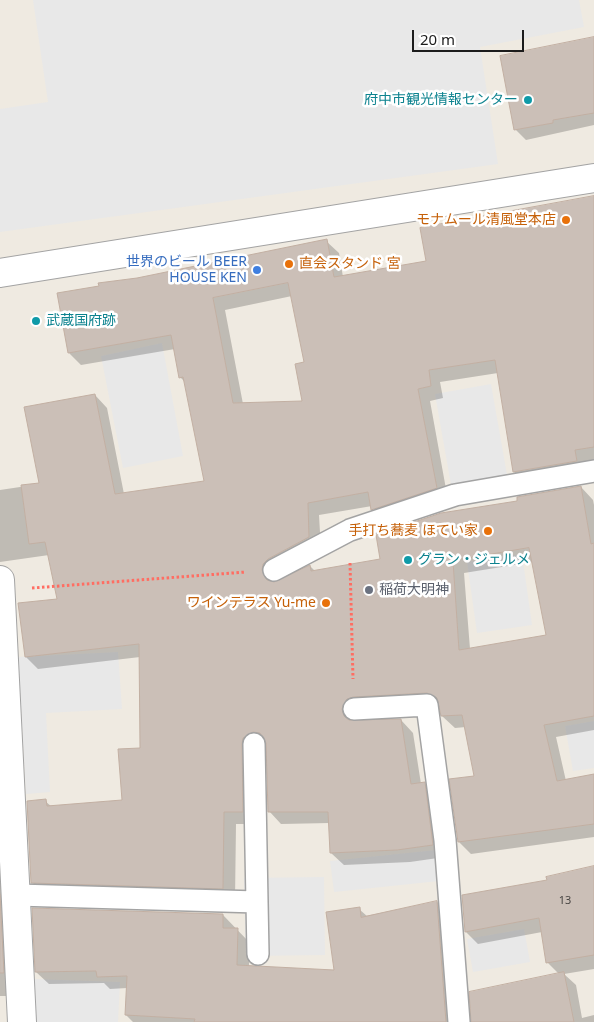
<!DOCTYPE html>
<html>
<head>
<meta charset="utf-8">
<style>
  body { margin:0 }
  #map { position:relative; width:594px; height:1022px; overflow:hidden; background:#efeae1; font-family:"Noto Sans",sans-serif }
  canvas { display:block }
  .scale { position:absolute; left:412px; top:30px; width:112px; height:22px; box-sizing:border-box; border:2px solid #1c1c1c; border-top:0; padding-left:6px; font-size:15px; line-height:18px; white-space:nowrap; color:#1c1c1c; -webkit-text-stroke:4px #fff; paint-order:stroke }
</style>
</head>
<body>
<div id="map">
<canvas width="594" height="1022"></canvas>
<div class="scale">20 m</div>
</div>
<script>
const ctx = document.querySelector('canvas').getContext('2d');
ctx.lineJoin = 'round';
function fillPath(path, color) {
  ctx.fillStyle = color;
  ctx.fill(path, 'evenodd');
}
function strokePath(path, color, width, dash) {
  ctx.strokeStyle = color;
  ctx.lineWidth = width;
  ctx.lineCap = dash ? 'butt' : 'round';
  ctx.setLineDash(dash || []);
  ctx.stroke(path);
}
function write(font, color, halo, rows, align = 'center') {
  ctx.font = font + ' "Noto Sans","Noto Sans JP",sans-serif';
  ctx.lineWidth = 5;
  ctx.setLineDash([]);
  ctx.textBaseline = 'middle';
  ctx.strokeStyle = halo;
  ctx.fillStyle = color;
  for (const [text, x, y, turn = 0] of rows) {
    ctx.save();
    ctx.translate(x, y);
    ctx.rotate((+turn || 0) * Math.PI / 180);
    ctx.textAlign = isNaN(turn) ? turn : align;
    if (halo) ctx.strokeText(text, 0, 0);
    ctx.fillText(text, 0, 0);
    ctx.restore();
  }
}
fillPath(new Path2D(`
  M 33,0 L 579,0 L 584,27 L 480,47 L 498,164 L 0,232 L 0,109 L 48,102 Z
  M 162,343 L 183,456 L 123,468 L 101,356 Z
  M 491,384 L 507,475 L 451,485 L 435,394 Z
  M 522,554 L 532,625 L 477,633 L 467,562 Z
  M 118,652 L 122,709 L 46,713 L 50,792 L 26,794 L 18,657 Z
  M 594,721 L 594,768 L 573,771 L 565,726 Z
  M 436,850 L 439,881 L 334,892 L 330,861 Z
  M 324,877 L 325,955 L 246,956 L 244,878 Z
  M 524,929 L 530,962 L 473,972 L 467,939 Z
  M 34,979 L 120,982 L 118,1022 L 35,1022 Z`), '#e8e8e8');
fillPath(new Path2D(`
  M 594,39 L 594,125 L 526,140 L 515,129 Z
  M 594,197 L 594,461 L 526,484 L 514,472 L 498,373 L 440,382 L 443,398 L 430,401 L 448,500 L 385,521 L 372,506 L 319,515 L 321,550 L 275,576 L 273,584 L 310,566 L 315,571 L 381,560 L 519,502 L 581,487 L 593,500 L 594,505 L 594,730 L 556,737 L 566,781 L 594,775 L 594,837 L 471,854 L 459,842 L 476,777 L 466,727 L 455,728 L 442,716 L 440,706 L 366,708 L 359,711 L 353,723 L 401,720 L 413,733 L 421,784 L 424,784 L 437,796 L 445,857 L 410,862 L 344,865 L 331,853 L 330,823 L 281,824 L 269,811 L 266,743 L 255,750 L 255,824 L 236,824 L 235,900 L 44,895 L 32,882 L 45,801 L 52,807 L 123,801 L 141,750 L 140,657 L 38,669 L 26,657 L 59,600 L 49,555 L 0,562 L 0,490 L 40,484 L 95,395 L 107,408 L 124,494 L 206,482 L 185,382 L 180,377 L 175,349 L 81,365 L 69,353 L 137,279 L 326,241 L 339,253 L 343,277 L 428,262 ZM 292,296 L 306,363 L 304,402 L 243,404 L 225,310 ZM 533,562 L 548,636 L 470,649 L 464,573 Z
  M 0,811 L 9,996 L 0,996 Z
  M 594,868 L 594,969 L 564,974 L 576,985 L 582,1018 L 594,1015 L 594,1022 L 472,1022 L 559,974 L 547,962 L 542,932 L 478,944 L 466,932 L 548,881 Z
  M 437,902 L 449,914 L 457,1022 L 133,1022 L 126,1015 L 127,988 L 110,989 L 104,983 L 49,984 L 36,972 L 223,915 L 249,942 L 249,967 L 336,972 L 359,909 L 368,917 Z`), '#0003');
const building = new Path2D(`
  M 594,37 L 594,113 L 553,120 L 553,123 L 514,130 L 500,56 Z
  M 594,196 L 594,447 L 575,450 L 577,461 L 513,472 L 495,360 L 429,370 L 431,386 L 418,389 L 437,488 L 371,510 L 368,492 L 308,503 L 309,537 L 268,559 L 263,564 L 262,570 L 267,580 L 274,582 L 310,565 L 311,571 L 380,559 L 376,535 L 441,513 L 517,501 L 517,497 L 581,486 L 591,544 L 594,543 L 594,716 L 544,725 L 557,781 L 594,774 L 594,824 L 458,842 L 449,779 L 474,776 L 462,715 L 441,716 L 437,698 L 427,693 L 353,697 L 347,699 L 342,709 L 344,716 L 349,720 L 401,719 L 411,784 L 425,782 L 433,845 L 397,850 L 330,853 L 328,812 L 268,812 L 266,743 L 260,733 L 253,732 L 243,738 L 242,744 L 243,812 L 224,812 L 223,889 L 31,883 L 27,801 L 46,799 L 47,806 L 122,800 L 118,749 L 140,748 L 139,644 L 25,657 L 18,603 L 57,599 L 45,542 L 29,544 L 21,485 L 39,483 L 24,407 L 95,394 L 115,494 L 204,481 L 183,377 L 179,378 L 171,335 L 68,353 L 57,293 L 99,286 L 98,283 L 137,278 L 327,239 L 334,277 L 426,261 L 420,228 ZM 288,283 L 304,362 L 295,364 L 302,401 L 233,403 L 213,298 ZM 529,548 L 546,635 L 459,650 L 453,561 Z
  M 594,866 L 594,955 L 546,963 L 539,918 L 465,932 L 462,895 L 547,880 L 546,877 Z
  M 0,894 L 4,973 L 0,973 Z
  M 437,901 L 446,1022 L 194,1022 L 195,1019 L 125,1015 L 127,976 L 97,977 L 96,971 L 35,972 L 32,908 L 223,914 L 223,928 L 238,928 L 237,965 L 334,970 L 326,912 L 360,907 L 361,917 Z
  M 564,972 L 574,1022 L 471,1022 L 469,992 Z`);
fillPath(building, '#cbbfb7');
strokePath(building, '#c2afa2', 1);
const service = new Path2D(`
  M 274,570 L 350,530 L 455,495 L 594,471
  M 354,709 L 427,705 L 445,840 L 459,1022
  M 17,895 L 257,902 L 254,744
  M 257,902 L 258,954`);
const minor = new Path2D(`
  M 0,273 L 594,178
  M 0,580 L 22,1022`);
strokePath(service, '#a3a3a3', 24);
strokePath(minor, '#a3a3a3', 30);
strokePath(new Path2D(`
  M 350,563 L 353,679
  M 32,588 L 246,572`), '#ff6d62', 3, [2.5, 2.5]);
strokePath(service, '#fff', 21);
strokePath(minor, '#fff', 28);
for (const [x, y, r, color] of [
  [528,100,5,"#0f9aa8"],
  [566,220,5,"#e8710a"],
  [289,264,5,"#e8710a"],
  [257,270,5,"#3f7fe0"],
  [36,321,5,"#0f9aa8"],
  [488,531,5,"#e8710a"],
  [408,560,5,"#0f9aa8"],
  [369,590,5,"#6b7280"],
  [326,603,5,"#e8710a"]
]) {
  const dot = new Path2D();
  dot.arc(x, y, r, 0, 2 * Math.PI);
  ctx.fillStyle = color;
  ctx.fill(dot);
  strokePath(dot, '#fff', 2);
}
write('11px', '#484543', null, [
  ["13",565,901]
]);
write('14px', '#0d838f', '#fff', [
  ["府中市観光情報センター",518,100,"right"],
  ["武蔵国府跡",46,321],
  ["グラン・ジェルメ",418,560]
], 'left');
write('14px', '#c56008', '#fff', [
  ["モナムール清風堂本店",556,220],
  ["直会スタンド 宮",299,264,"left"],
  ["手打ち蕎麦 ほてい家",478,531],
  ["ワインテラス Yu-me",316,603]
], 'right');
write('14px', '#366cbe', '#fff', [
  ["世界のビール BEER",247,262],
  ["HOUSE KEN",247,278]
], 'right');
write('14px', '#5b616d', '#fff', [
  ["稲荷大明神",379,590]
], 'left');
</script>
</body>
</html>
